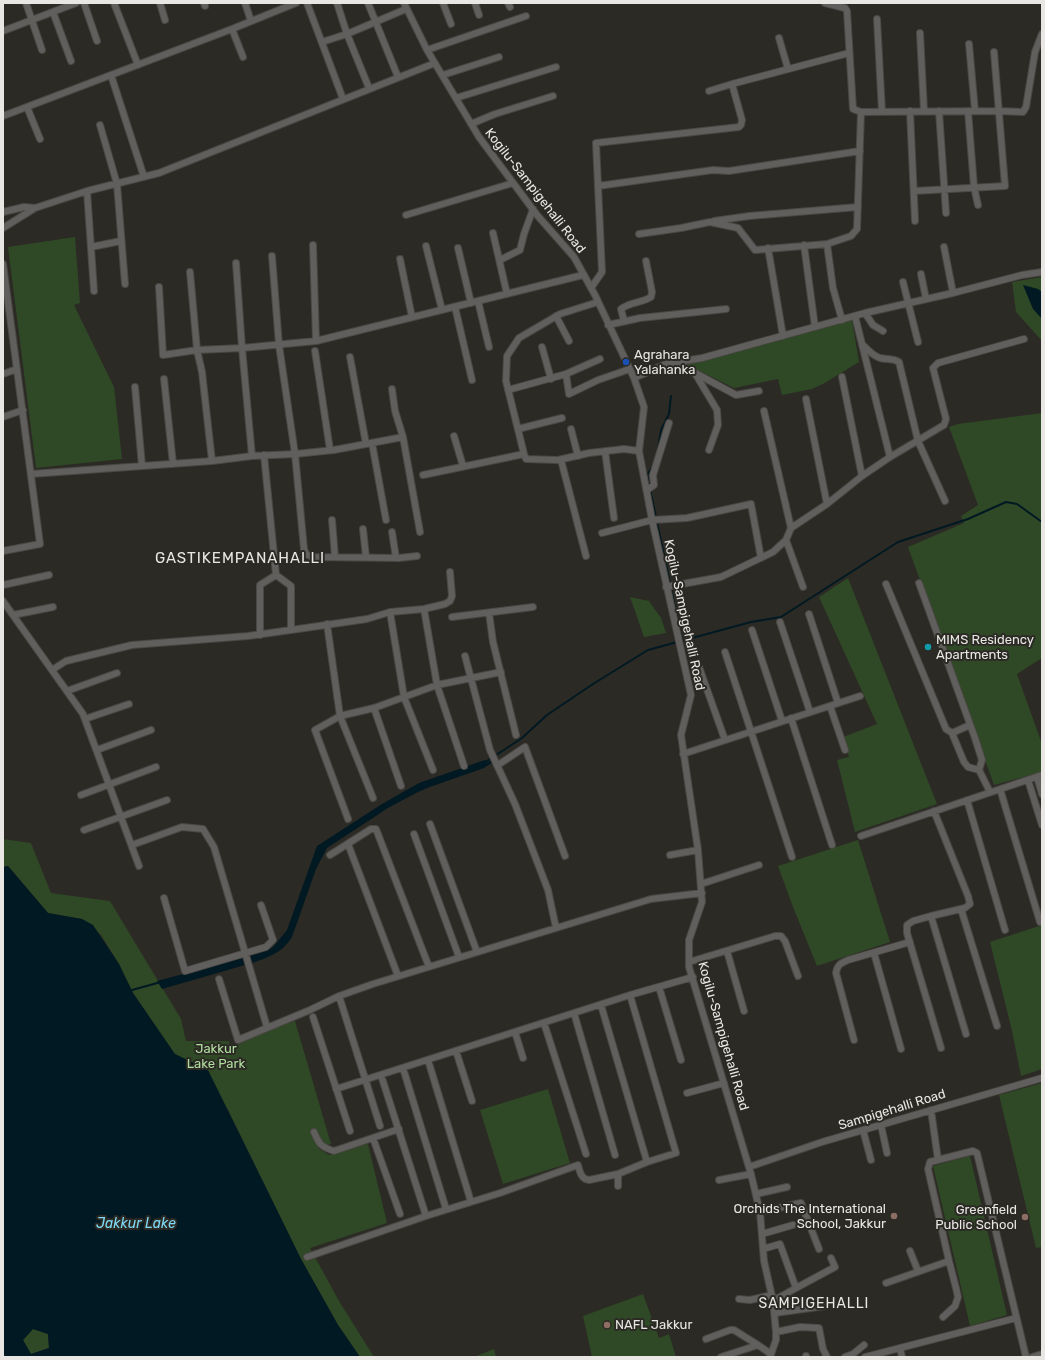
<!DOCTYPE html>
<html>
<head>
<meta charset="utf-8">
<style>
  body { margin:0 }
  #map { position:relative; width:1045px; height:1360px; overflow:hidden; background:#2c2a25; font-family:Rubik,sans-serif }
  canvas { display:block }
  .frame { position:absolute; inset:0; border:4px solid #e8e7e4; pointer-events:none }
</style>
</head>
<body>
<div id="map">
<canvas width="1045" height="1360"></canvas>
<div class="frame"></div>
</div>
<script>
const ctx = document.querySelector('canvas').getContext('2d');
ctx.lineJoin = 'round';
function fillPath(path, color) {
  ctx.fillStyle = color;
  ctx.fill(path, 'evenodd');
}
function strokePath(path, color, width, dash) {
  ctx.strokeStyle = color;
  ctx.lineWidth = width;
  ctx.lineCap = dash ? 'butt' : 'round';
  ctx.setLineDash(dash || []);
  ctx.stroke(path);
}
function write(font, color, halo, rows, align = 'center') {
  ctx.font = font + ' Rubik,sans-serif';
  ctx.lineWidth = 4;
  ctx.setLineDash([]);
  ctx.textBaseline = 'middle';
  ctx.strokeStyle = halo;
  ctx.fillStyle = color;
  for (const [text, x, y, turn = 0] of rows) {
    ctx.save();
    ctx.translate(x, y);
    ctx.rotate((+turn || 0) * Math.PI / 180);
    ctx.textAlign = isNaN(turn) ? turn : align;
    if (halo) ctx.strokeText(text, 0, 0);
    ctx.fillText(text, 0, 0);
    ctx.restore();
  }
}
fillPath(new Path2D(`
  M 75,237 L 80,303 L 74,305 L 114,387 L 122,459 L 36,468 L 8,247 Z
  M 1042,277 L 1042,341 L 1016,312 L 1012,282 Z
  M 852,320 L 859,362 L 823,384 L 812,389 L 782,395 L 778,379 L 734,388 L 686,364 L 714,358 Z
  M 1042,413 L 1042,658 L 1017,674 L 1042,744 L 1042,772 L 994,785 L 908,547 L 964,523 L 961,516 L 978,505 L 949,427 L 958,424 Z
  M 848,578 L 937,804 L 855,832 L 837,760 L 849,757 L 843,737 L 877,724 L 819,597 Z
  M 630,597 L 649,601 L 661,618 L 666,633 L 644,637 Z
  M 3,839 L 31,843 L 51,893 L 110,901 L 181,1019 L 186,1041 L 229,1041 L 230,1047 L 265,1031 L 295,1021 L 331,1144 L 318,1148 L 329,1155 L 368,1144 L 387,1223 L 310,1248 L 339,1301 L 374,1357 L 360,1357 L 338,1325 L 301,1259 L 228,1110 L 202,1066 L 175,1055 L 133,993 L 119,964 L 101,935 L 82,919 L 48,913 L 8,866 L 3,867 Z
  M 858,840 L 890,942 L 817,966 L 793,907 L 778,866 Z
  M 1042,925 L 1042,1069 L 1021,1076 L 1012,1031 L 990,942 Z
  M 1042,1083 L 1042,1247 L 1036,1248 L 999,1095 Z
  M 548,1089 L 570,1163 L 503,1184 L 480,1110 Z
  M 970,1156 L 1007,1315 L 970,1326 L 933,1166 Z
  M 643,1294 L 659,1338 L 669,1334 L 676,1357 L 592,1357 L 583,1316 Z
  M 33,1329 L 48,1334 L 49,1348 L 31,1354 L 23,1340 Z
  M 494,1349 L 496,1357 L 474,1357 Z`), '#2f4825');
fillPath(new Path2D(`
  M 1023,285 L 1038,289 L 1042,292 L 1042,319 L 1033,309 Z
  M 492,759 L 493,762 L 484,768 L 427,788 L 416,793 L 388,808 L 327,848 L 316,869 L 292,937 C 282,953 269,957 252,963 L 250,955 L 268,950 L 273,947 L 287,930 L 317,846 L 382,804 L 419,783 L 485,760 L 487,763 Z
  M 8,866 L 48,913 L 82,919 L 93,925 L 119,964 L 133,993 L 175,1054 L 208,1070 L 301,1259 L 338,1325 L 360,1357 L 6,1357 L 3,1353 L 3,867 ZM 33,1329 L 48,1334 L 49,1348 L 31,1354 L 23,1340 Z
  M 243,958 L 245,965 L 162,989 L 157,981 Z`), '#001922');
strokePath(new Path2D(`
  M 658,449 L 661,430 L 669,414 L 671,396
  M 653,466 L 647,475 L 682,640
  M 484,763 L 522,738 L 547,715 L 593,684 L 648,650 L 751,622 L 781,617 L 898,542 L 968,519 L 1006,502 L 1017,504 L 1042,522
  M 132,990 L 161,982`), '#001922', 2);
const minor = new Path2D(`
  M 26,3 L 42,50
  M 84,3 L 97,41
  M 114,3 L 138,65
  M 160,3 L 165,20
  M 204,3 L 205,6
  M 245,3 L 251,21
  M 307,3 L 343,99
  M 337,3 L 347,34 L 369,88
  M 368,3 L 398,77
  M 404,3 L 427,50 L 479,137 L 537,215 L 574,257 L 595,295 L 634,378 L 644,407 L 639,451 L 652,520 L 691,695 L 681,735 L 698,850 L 702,902 L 689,940 L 689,967 L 751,1174 L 760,1212 L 764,1261 L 773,1301 L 776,1332 L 776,1340 L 770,1357
  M 443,3 L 451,24
  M 475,3 L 479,15
  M 508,3 L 510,7
  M 825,3 L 845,8 L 847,11 L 853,109 L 861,112 L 999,111 L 1023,112 L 1026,107 L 1035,52 L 1042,34
  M 53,12 L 71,61
  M 877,19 L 882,112
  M 232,29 L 243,57
  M 3,31 L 76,3
  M 920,33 L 924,111
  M 779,38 L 788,69
  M 322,42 L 347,34 L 406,9
  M 969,44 L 975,111
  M 427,50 L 526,16
  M 111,75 L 144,177
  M 443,75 L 499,57
  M 709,91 L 732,84
  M 456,98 L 556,67
  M 27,107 L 40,139
  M 910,111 L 915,221
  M 939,111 L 946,213
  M 968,111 L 974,187 L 978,205
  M 3,116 L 232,29 L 296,3
  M 471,124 L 495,114 L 553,96
  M 100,125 L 117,184 L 125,284
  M 598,186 L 713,170 L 729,171 L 860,151
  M 87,191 L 94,291
  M 914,191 L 1005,186 L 994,52
  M 3,212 L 24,207 L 35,208
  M 406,215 L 513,183
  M 714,221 L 749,216 L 858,207
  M 3,228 L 35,208 L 87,191 L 159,173 L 435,63
  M 493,233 L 507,294
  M 639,234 L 681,228 L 710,222 L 738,228 L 755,250 L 827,244 L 851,236 L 857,229 L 861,112
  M 827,244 L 833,288 L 842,320
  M 313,245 L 316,341
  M 804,245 L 815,327
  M 426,246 L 442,310
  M 91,247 L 121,241
  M 944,247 L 953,293
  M 458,248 L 471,303
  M 768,248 L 783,336
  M 400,259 L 412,317
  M 500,260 L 520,250 L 524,234 L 533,209
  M 236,263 L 242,348 L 252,456
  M 3,264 L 40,544 L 3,551
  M 190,272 L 197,350 L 202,372 L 212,461
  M 921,274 L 926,299
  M 903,282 L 918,342
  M 159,287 L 163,355 L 197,350 L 242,348 L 316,341 L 583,275
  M 591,288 L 602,272 L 596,143 L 739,127 L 741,125 L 742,120 L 732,84 L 849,53
  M 478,301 L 489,347
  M 598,302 L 560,314 L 519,338 L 507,356 L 506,381 L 524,454 L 526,459 L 558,460 L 589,453 L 624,449 L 639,451
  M 455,307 L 472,380
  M 865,313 L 873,325 L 883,331
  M 556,316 L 569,341
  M 855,316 L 890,457
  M 624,321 L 621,309 C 629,302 642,303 651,297 L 652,292 L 646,261
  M 608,325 L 640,318 L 726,309
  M 862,344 C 867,349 873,356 880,358 C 888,360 892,358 899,362 L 918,441 L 945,501
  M 542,347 L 551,379
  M 315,351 L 330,450
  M 350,357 L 366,444
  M 675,362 L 736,395 L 759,391
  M 3,374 L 17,369
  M 566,374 L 600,359
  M 696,375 L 717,410 L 718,425 L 709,450
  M 842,377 L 862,476
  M 634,378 L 666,364 L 702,358 L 865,313 L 953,293 L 1022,275 L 1042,272
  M 164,379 L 173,464
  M 135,387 L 142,466
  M 392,389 L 395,411 L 403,437 L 420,532
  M 508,390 L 566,374 L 569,394 L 598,380 L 630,369
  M 806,399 L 827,504
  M 764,411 L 791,528
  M 3,417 L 23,410
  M 518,429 L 562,418
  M 571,429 L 578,456
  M 454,436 L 463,466
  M 403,437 L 334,450 L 295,454 L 304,549 L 306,554 L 312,557 L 399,558 L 417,556
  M 372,443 L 386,520
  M 605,451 L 614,518
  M 264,455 L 276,575 L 291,586 L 291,630 L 367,619 L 390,612 L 424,609 L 445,604 L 450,601 L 452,596 L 450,572
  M 561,460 L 586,556
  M 31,474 L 212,461 L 252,456 L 295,454 L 279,345 L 272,256
  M 423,475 L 524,454
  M 647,490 L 654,485 L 653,475 L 669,423
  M 332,520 L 335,557
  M 363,529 L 366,557
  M 392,532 L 396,558
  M 602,533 L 652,520 L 687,518 L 751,504 L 761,558
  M 786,540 L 803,587
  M 919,583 L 975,738 L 982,760 L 979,770 L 990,792
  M 886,584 L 946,729 L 952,733 L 964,762 L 968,767 L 979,770
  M 3,585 L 49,575
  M 666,587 L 721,577 L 773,552 L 786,540 L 791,528 L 827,504 L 862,476 L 890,457 L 944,425 L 946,419 L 933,368 L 938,363 L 1024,339
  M 3,601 L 83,714 L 139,866
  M 424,609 L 437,685 L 464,766
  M 390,612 L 404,697 L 433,770
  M 489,613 L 493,642 L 516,735
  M 809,614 L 838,703
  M 13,615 L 53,607
  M 452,617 L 533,607
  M 780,622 L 810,712
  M 327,624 L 340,716 L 373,798
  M 752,630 L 782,721
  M 260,635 L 260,585 L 276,575
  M 725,652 L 792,857
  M 465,656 L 490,750 L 515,804 L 548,890 L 556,928
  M 699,667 L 725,740
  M 52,670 L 66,661 L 132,645 L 248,636 L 291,630
  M 67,691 L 117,673
  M 830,706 L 845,750
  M 374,708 L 401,786
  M 791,718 L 832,845
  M 85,719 L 129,704
  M 952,733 L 970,725
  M 97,750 L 151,730
  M 683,754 L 860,696
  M 498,765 L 525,747 L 565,856
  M 1037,777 L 1042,794
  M 1028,780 L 1042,825
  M 1000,789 L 1040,922
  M 81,795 L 156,767
  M 967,800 L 1005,930
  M 934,811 L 968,896 L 970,904 L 965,908 L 931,916 L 913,921 L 907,925 L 907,933 L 941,1048
  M 348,819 L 315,730 L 340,716 L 374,708 L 437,685 L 501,672
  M 430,824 L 477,952
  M 84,830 L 167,800
  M 414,834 L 459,957
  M 861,836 L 1042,775
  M 348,844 L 398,976
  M 132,845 L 182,827 L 203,829 L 214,847 L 267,1027
  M 330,855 L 371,829 L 376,829 L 429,967
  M 670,855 L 698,850
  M 701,884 L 759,865
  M 164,898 L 185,971 L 266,947 L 273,940 L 261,905
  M 961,909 L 997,1026
  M 931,916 L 966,1034
  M 727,951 L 744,1011
  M 874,953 L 901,1049
  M 689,962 L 775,936 L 781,936 L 785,941 L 798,976
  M 219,979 L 238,1040 L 310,1010 L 339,996 L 373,984 L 651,899 L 702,893
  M 659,987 L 681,1060
  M 339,996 L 380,1126
  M 601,1005 L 647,1162
  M 574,1013 L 615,1155
  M 313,1017 L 350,1131
  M 544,1023 L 586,1154
  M 515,1032 L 523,1058
  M 854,1040 L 836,973 C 837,965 841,963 848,960 L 910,942
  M 456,1051 L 472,1101
  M 428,1060 L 471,1202
  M 403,1068 L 446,1209
  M 381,1075 L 426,1216 L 500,1193 L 578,1165 C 580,1172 581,1179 589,1180 L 618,1174 L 647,1162 L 676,1153 L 630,995
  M 336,1089 L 630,995 L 693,977
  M 687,1093 L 724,1083
  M 931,1110 L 938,1160
  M 881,1125 L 887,1153
  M 863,1130 L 871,1160
  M 314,1132 C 319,1144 321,1147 334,1151 L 399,1129
  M 373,1138 L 400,1214
  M 749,1167 L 822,1142 L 1042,1078
  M 618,1174 L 618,1186
  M 719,1180 L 751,1174
  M 756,1194 L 787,1187
  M 760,1212 L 801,1203 L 819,1249
  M 762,1234 L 793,1225
  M 763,1249 L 780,1244 L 796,1288 L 773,1301
  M 910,1251 L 918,1271
  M 307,1257 L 426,1216
  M 886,1283 L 949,1261
  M 796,1288 L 835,1267 L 831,1258
  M 739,1299 L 750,1300 L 772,1295
  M 775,1313 L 825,1306
  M 943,1317 L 955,1306 L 958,1297 L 956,1288 L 949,1261 L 928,1169 L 930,1162 L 973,1151 L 977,1153 L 1026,1357
  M 776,1332 L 800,1327 L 819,1328 L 823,1349 L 827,1357
  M 706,1339 L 730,1330 L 734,1330 L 758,1345
  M 900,1348 L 902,1357
  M 721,1357 L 758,1345 L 771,1354
  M 806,1357 L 806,1356
  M 845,1357 L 853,1354 L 864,1345
  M 865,1357 L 1016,1318
  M 1032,1357 L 1042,1354`);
strokePath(minor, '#4a4844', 8);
strokePath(minor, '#615f5d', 6);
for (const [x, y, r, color] of [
  [626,362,4,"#1a4fb4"],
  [928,647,4,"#0f9aa8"],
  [894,1216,4,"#8d6e63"],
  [1025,1217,4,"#8d6e63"],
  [607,1325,4,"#8d6e63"]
]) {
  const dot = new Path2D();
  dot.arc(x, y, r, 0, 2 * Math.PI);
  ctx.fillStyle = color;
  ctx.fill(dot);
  strokePath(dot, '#2c2a25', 1.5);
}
write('13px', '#e8e7e4', '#2c2a25', [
  ["Kogilu-Sampigehalli Road",535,191,52],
  ["Kogilu-Sampigehalli Road",684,615,78],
  ["Kogilu-Sampigehalli Road",723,1036,74],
  ["Sampigehalli Road",892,1110,-17]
]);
write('13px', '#e8e7e4', '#2c2a25', [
  ["Agrahara",634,355],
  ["Yalahanka",634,370],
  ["MIMS Residency",936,640],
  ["Apartments",936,655],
  ["Orchids The International",886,1209,"right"],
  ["School, Jakkur",886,1224,"right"],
  ["Greenfield",1017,1210,"right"],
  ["Public School",1017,1225,"right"],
  ["NAFL Jakkur",615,1325]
], 'left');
write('13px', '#b0dd9f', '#2c2a25', [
  ["Jakkur",216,1049],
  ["Lake Park",216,1064]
]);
write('italic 14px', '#7ddaf6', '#2c2a25', [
  ["Jakkur Lake",136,1224]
]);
ctx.letterSpacing = '1px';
write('14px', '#e8e7e4', '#2c2a25', [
  ["SAMPIGEHALLI",814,1304]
]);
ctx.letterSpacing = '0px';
ctx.letterSpacing = '1px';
write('15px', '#e8e7e4', '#2c2a25', [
  ["GASTIKEMPANAHALLI",240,559]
]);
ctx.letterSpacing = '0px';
</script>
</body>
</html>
